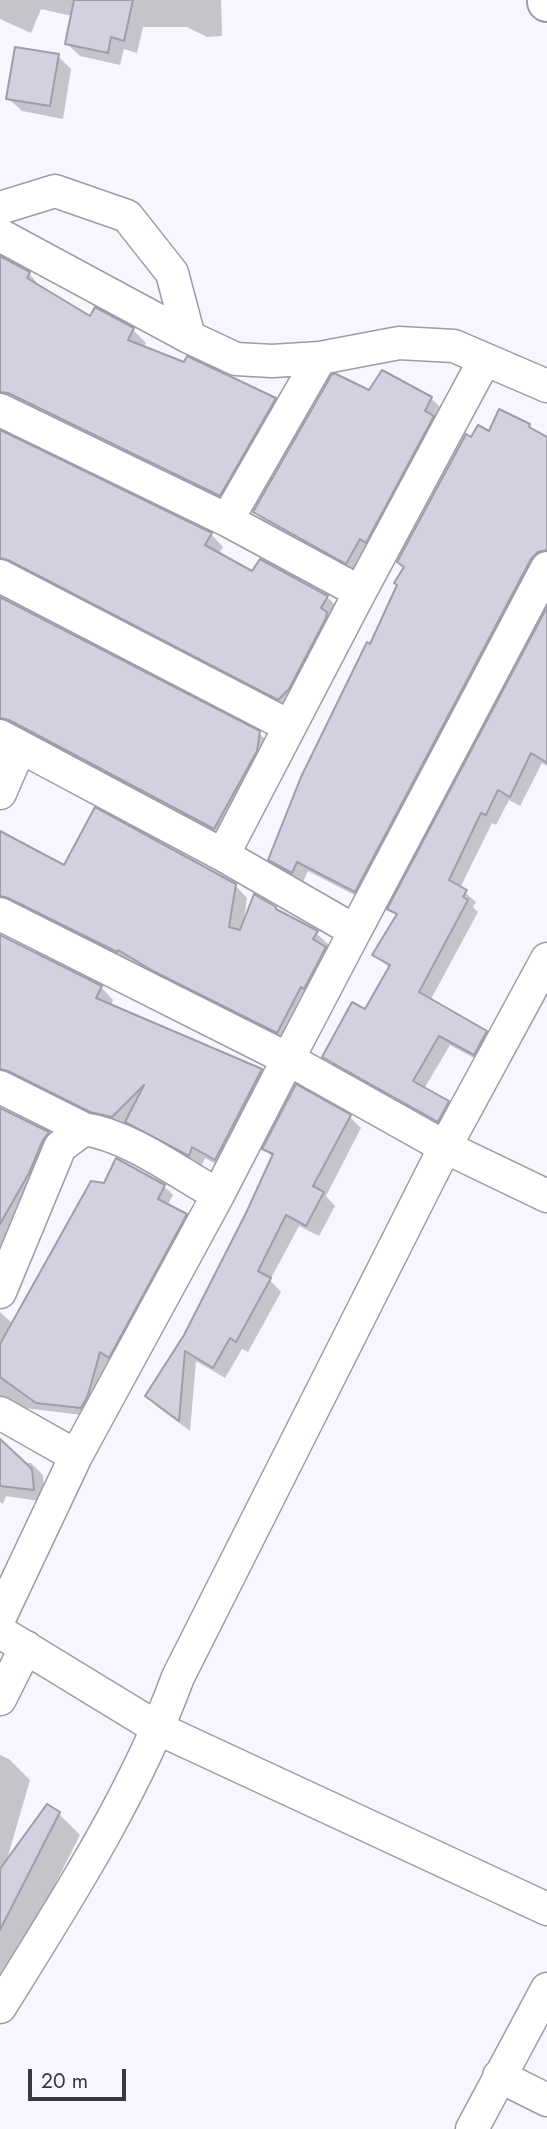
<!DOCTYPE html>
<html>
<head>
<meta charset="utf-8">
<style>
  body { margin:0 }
  #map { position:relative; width:547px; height:2129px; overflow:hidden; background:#f7f5fe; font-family:Jost,sans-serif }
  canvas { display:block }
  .scale { position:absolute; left:28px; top:2069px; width:98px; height:32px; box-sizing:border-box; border:4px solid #3a383e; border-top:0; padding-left:9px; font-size:21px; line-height:24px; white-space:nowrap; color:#3a383e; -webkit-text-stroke:5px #f7f5fe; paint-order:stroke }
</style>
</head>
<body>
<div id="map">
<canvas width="547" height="2129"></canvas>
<div class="scale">20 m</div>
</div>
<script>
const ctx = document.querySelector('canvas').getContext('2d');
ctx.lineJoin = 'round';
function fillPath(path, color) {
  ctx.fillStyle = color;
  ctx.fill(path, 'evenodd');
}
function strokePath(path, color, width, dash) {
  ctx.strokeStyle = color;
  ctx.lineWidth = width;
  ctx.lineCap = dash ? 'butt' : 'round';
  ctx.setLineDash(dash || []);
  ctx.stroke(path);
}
fillPath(new Path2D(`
  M 0,0 L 221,0 L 222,36 L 207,37 L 187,27 L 143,27 L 137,53 L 124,49 L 120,65 L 80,56 L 66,43 L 72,16 L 41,9 L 31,33 L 0,19 Z
  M 58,56 L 71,69 L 63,119 L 22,111 L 8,98 Z
  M 0,258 L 29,273 L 41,288 L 91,319 L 96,309 L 133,330 L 146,343 L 144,348 L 275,400 L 288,413 L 233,508 L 0,402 Z
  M 369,393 L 431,398 L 444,411 L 359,575 L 267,524 L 255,512 Z
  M 489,433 L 547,438 L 547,563 L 366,901 L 308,871 L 303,882 L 280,870 L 270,859 L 371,647 L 405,568 L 399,562 L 472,440 Z
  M 0,463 L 211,534 L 223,547 L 218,555 L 253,574 L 327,597 L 340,610 L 291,711 L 0,576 Z
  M 0,599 L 259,733 L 271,746 L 227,841 L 0,736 Z
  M 547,611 L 547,766 L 542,763 L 520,806 L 509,800 L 496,825 L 492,823 L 460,888 L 476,902 L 473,907 L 478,912 L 430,1001 L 486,1032 L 497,1042 L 485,1064 L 450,1045 L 424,1089 L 448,1102 L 459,1112 L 449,1131 L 335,1067 L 325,1057 L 366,1012 L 390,968 L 375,955 L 397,916 L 390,909 Z
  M 0,833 L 64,867 L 235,885 L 247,898 L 244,920 L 281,914 L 316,933 L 329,945 L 326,949 L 338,961 L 290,1044 L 168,983 L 131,961 L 130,964 L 0,913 Z
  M 0,936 L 101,987 L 113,1000 L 111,1006 L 261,1071 L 273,1083 L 228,1171 L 205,1158 L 201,1167 L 140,1134 L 129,1124 L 125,1129 L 0,1087 Z
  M 0,1109 L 48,1134 L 60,1146 L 0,1252 Z
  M 350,1117 L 361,1128 L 326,1196 L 335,1206 L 319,1236 L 299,1226 L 270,1280 L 281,1292 L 248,1352 L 242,1349 L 225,1378 L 196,1361 L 190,1431 L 159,1408 L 147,1396 L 185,1336 L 273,1157 L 264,1149 Z
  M 164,1186 L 173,1195 L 167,1206 L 186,1215 L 194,1224 L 118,1365 L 109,1359 L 96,1404 L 90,1416 L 24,1408 L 10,1403 L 0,1404 L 0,1377 L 15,1354 L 9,1346 L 0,1341 L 0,1312 L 13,1324 Z
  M 0,1441 L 23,1463 L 31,1463 L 43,1475 L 45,1502 L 6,1496 L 3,1504 L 0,1502 Z
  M 0,1755 L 9,1759 L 30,1780 L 6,1863 L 59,1814 L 80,1835 L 0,1993 Z`), '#0003');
const building = new Path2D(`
  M 74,0 L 133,0 L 124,41 L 111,37 L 108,53 L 65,44 Z
  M 15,47 L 59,54 L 50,106 L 6,99 Z
  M 0,256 L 30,272 L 27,278 L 90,316 L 95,307 L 134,328 L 128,340 L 184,362 L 187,356 L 276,398 L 220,496 L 8,393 L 0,392 Z
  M 382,370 L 432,397 L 425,411 L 434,416 L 366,543 L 360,539 L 346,564 L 253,512 L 332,374 L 336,374 L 369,390 Z
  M 499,409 L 530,424 L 529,427 L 547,437 L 547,550 L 538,552 L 531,559 L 355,892 L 297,862 L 292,873 L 268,860 L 301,777 L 367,642 L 370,644 L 397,585 L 394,583 L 404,567 L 397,562 L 466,434 L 471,437 L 478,425 L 489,431 Z
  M 0,430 L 212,533 L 205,545 L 252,571 L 260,559 L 328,596 L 321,608 L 327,612 L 326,618 L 289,689 L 278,700 L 8,560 L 0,558 Z
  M 0,597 L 260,731 L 257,751 L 214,829 L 9,720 L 0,718 Z
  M 547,607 L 547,763 L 531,753 L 510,797 L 498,790 L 486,815 L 481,813 L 449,880 L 467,890 L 463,897 L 468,900 L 419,992 L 487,1031 L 474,1055 L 439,1036 L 413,1081 L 449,1101 L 438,1122 L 322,1057 L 352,1002 L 365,1009 L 390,965 L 372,955 L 397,914 L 387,909 Z
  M 95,807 L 236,884 L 229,927 L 240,930 L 254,894 L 276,907 L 276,909 L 318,931 L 313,939 L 326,947 L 304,989 L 301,987 L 277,1033 L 153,971 L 118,950 L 117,952 L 8,898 L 0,896 L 0,831 L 64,865 Z
  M 0,935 L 102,986 L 96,998 L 262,1069 L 215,1160 L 192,1147 L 189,1156 L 125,1122 L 144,1085 L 112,1117 L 90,1112 L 8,1071 L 0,1069 Z
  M 296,1084 L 351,1115 L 313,1186 L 324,1192 L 306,1226 L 286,1215 L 258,1271 L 271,1278 L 236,1342 L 230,1338 L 213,1368 L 185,1351 L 179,1421 L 145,1396 L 184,1335 L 246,1213 L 273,1154 L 262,1149 Z
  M 0,1108 L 49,1132 L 43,1140 L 29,1173 L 0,1224 Z
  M 116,1158 L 165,1185 L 158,1199 L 187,1214 L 109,1358 L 100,1352 L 88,1395 L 81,1408 L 36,1403 L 0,1377 L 0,1344 L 91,1181 L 104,1183 Z
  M 0,1439 L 32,1469 L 34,1490 L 0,1486 Z
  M 47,1804 L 60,1812 L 0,1930 L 0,1869 Z`);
fillPath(building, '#d4d0df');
strokePath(building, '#a09caa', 2);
const street = new Path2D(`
  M 0,208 L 55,191 L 127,216 L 172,273 L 189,337 L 236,359 L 272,361 L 320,358 L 399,343 L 454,346 L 547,386
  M 0,235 L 189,337
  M 484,361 L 360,592 L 223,855 L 355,931 L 288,1059 L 445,1147 L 547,1196
  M 0,410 L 227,520 L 360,592
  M 227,520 L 320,358
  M 0,576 L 289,726
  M 0,736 L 223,855
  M 0,793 L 20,747
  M 0,914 L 288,1059 L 218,1195 L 76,1456
  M 355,931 L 547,568
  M 0,1087 L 84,1129
  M 0,1292 L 60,1147 L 84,1129 C 130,1136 177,1172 218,1195
  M 0,1413 L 76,1456 L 0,1617
  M 0,1632 L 159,1729 L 547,1909
  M 0,1699 L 26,1647
  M 0,2007 C 66,1901 135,1794 178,1677 L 445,1147 L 547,959
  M 499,2076 L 547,2100
  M 472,2129 L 547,1989`);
const secondary = new Path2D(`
  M 547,0 L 547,2`);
strokePath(street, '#9e9aa8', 35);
strokePath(secondary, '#9e9aa8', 42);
strokePath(street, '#fff', 32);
strokePath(secondary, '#fff', 38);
</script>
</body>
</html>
